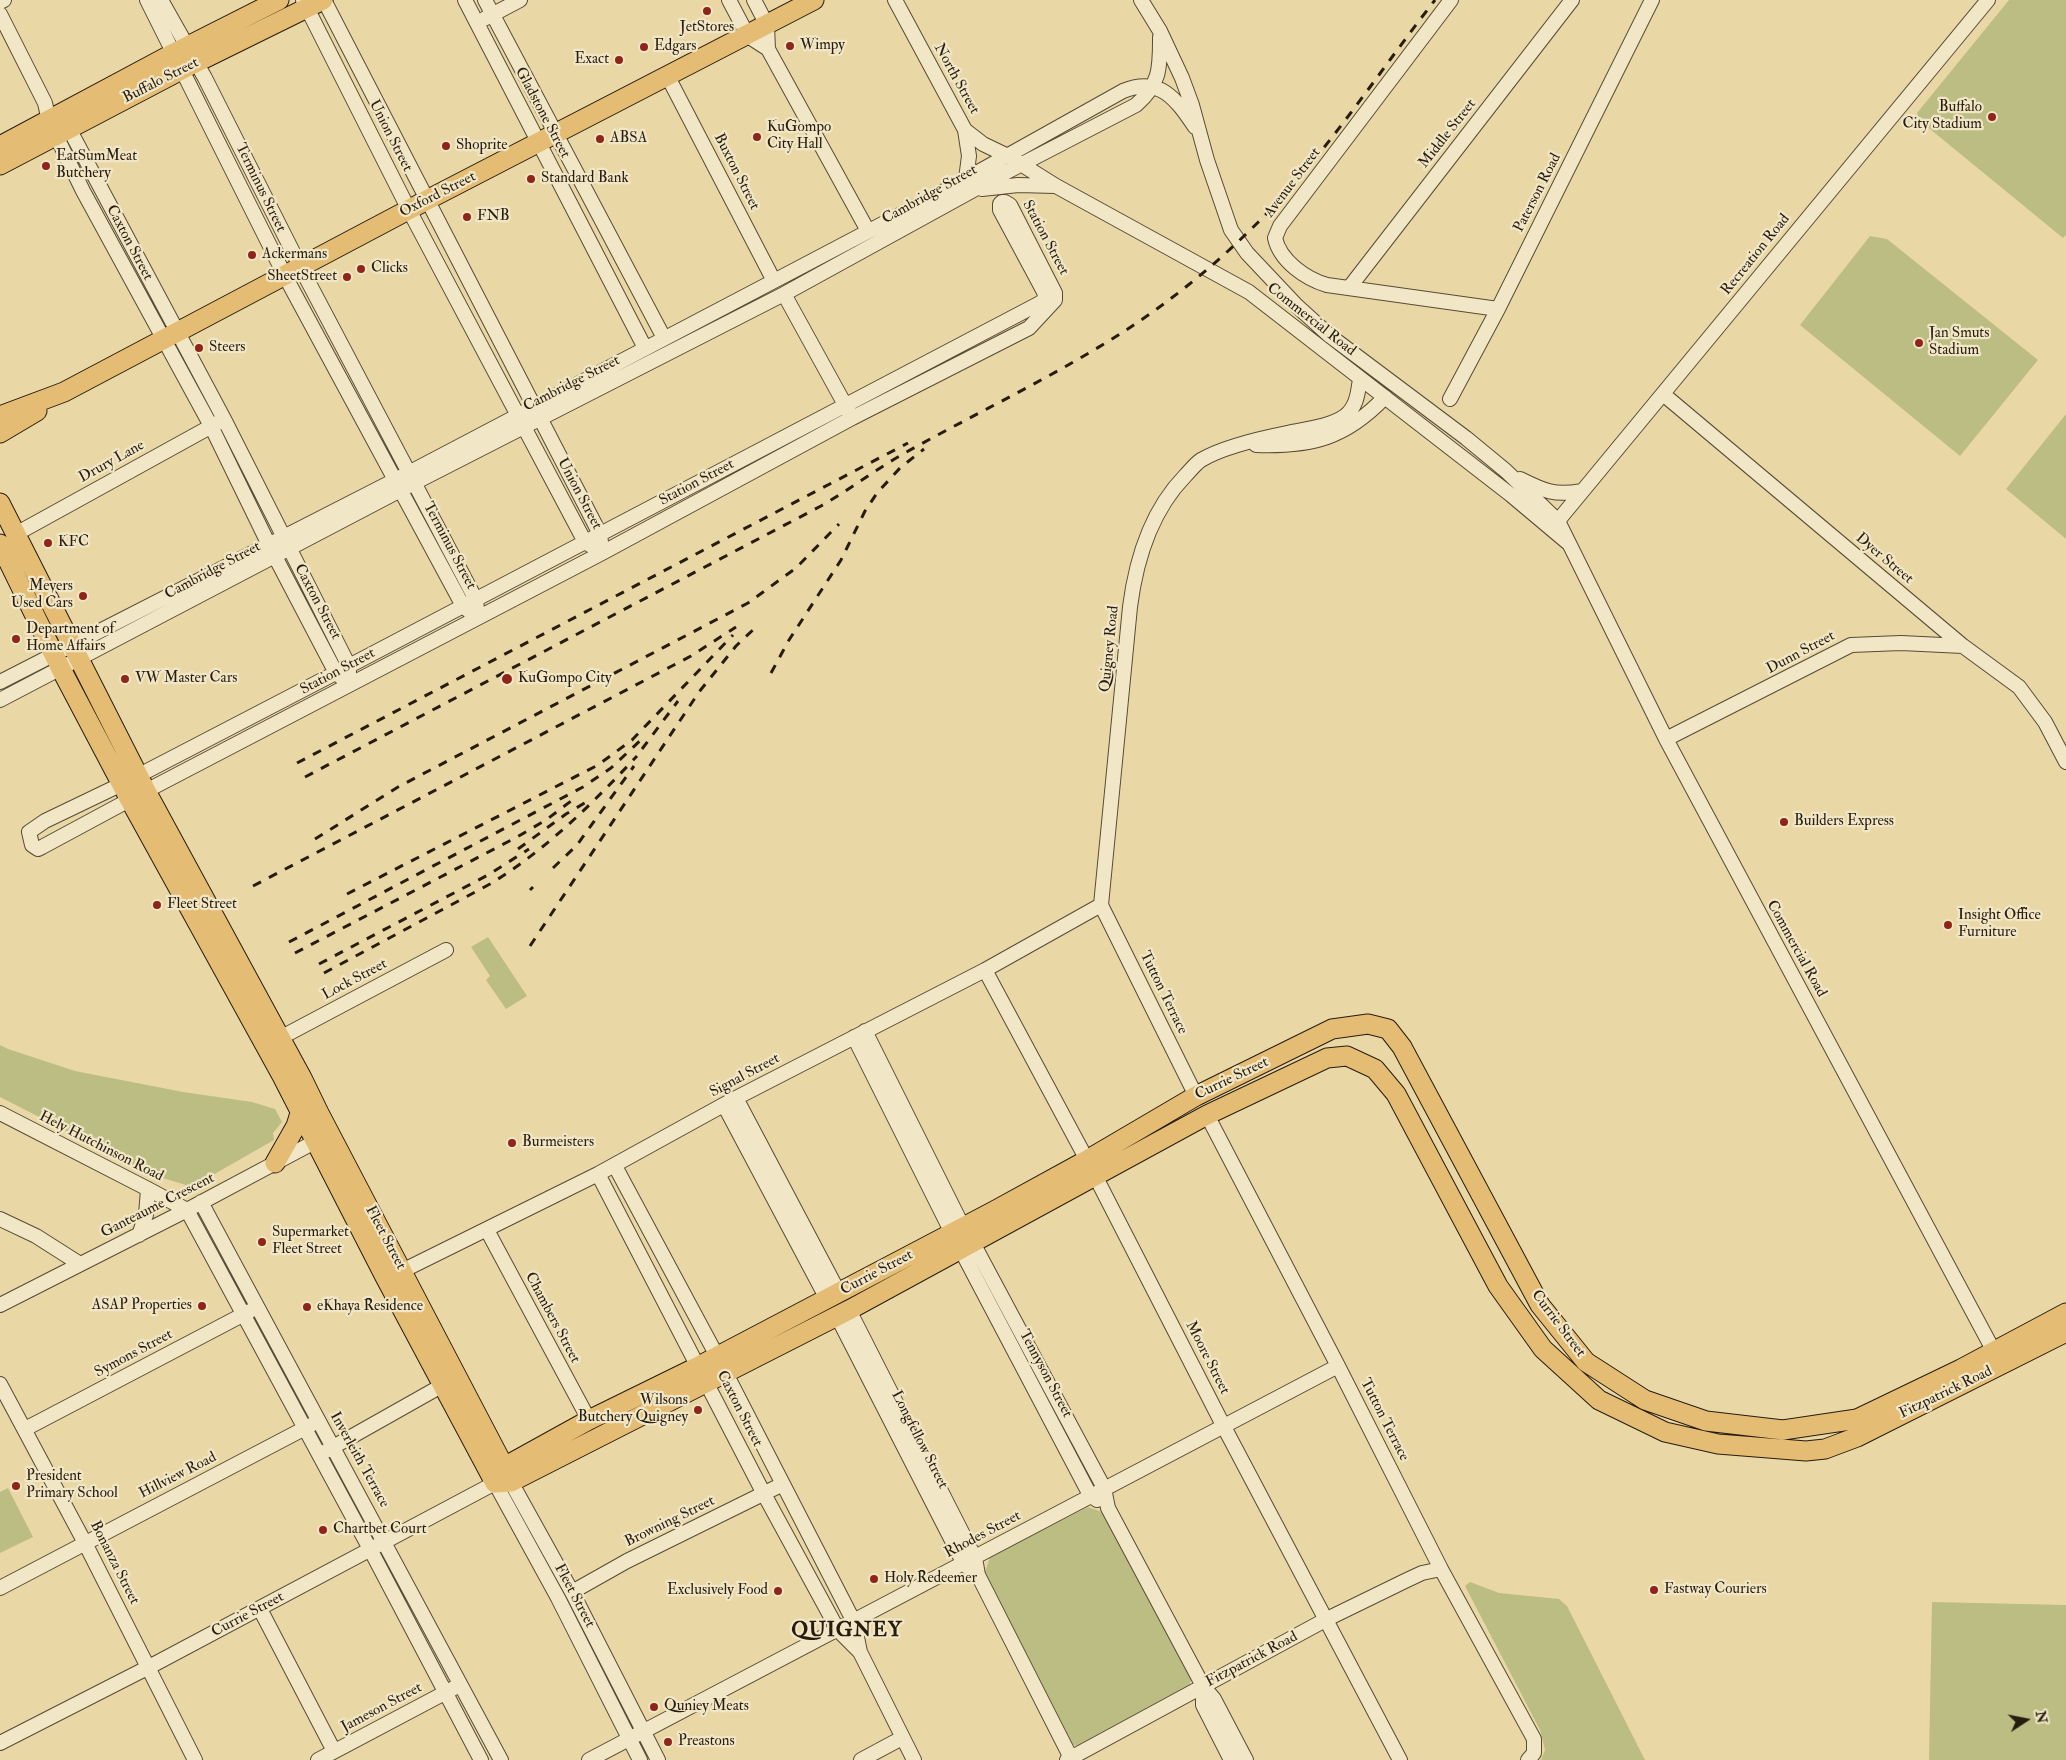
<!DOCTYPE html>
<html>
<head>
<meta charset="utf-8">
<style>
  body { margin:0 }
  #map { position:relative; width:2066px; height:1760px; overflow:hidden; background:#e9d8a6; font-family:"IM FELL Double Pica",serif }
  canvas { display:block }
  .north { position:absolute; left:2001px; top:1695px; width:50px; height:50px; -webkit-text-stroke:4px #f1e6c5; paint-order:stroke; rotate:79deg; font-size:14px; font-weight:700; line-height:20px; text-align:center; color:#271c0f }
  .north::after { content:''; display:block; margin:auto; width:18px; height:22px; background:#271c0f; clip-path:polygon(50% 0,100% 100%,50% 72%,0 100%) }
</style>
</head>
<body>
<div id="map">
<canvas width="2066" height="1760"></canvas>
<div class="north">N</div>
</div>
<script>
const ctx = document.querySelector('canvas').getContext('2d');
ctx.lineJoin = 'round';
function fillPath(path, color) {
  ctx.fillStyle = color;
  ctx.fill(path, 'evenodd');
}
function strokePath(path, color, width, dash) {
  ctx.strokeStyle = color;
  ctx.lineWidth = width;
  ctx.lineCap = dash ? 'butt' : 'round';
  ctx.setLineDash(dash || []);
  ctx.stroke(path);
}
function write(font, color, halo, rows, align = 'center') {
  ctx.font = font + ' "IM FELL Double Pica",serif';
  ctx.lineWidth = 4.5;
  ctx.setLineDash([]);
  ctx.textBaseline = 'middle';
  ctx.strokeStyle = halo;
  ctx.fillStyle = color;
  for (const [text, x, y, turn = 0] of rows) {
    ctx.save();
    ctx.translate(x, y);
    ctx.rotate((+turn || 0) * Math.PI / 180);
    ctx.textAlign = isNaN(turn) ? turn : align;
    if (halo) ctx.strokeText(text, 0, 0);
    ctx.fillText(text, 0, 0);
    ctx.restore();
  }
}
fillPath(new Path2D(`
  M 2009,0 L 2066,0 L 2066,235 L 2063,238 L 1919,120 L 1917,113 Z
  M 1870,236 L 1887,239 L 2038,360 L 1960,456 L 1800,325 Z
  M 2066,414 L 2066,539 L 2006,489 Z
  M 488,937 L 527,996 L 506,1009 L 486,980 L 490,976 L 471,947 Z
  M 0,1045 L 8,1049 L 75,1071 L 183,1092 L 252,1102 L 275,1109 L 282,1122 L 273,1133 L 274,1140 L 197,1184 L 186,1185 L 153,1175 L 0,1097 Z
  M 8,1488 L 33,1537 L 0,1553 L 0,1492 Z
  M 1088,1507 L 1105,1513 L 1192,1676 L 1189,1688 L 1084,1745 L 1077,1746 L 1070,1744 L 1066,1732 L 983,1578 L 990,1557 Z
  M 1470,1582 L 1499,1593 L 1559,1599 L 1567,1606 L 1645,1760 L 1541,1760 L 1545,1750 L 1540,1730 L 1465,1586 Z
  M 1932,1602 L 2066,1605 L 2066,1760 L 1929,1760 Z`), '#bbbd83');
const minor = new Path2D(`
  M 147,0 L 285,276 L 463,606 L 469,611
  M 161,0 L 205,78 L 301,268 L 476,600 L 477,609
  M 303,0 L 409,210 L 585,542 L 593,547
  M 324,0 L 600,534 L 601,542
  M 465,0 L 645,348
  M 485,0 L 664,338
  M 729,0 L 748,36 L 768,49
  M 754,0 L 767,25 L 768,49 L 868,231
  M 895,0 L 965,130 L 983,144 L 1008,156 L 1056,186 L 1249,292 L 1511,495 L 1567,542
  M 1141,0 L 1160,31 L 1182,78 L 1192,105 L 1207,160 L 1231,230 L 1247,253 L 1297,306 L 1330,336 L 1466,438 L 1506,471 L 1558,521 L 1666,739 L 1998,1359
  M 1451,0 L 1280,226 L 1275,238 C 1280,261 1306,279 1327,285 L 1498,309
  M 0,2 L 4,0
  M 0,14 L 45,103 L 49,121 L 83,191 L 211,426 L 269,545 L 336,673 L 343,679
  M 484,19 L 520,0
  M 668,77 L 774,281
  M 65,121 L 224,419 L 349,666 L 349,675
  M 965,130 L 969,156 L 966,179
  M 982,189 L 1018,185 L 1055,186
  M 1002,202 L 1005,202 L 1010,205 L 1055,293 L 1055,300 L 1029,328 L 852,418 L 602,553 L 146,791 L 42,847 L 38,849 L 32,845 L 29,832 L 45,821 L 122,784 L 349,666 L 1042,302 L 1045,297 L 1044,292 L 1000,210 L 1000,204 Z
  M 1349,288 L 1572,0
  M 784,294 L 849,412
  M 1663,394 L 1963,646 L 2019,687 L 2045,722 L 2066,762
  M 1450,399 L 1498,309 L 1652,0
  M 1256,445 C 1312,447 1346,438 1385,397
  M 1520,479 C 1544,491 1555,496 1581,491
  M 1552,528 L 1988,0
  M 14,535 L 219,422
  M 0,682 L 395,480 L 774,281 L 928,200 L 1123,91 C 1160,76 1176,99 1195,127
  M 0,700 L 414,483 L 784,294 L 997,177 L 1136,105 C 1161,83 1160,67 1160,37
  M 1666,739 L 1851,645 L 1901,643 L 1963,646
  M 1101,905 L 1130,607 C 1136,560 1151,511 1185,476 C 1190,471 1195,464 1201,460 C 1223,447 1262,438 1287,433 C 1306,429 1329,427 1345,416 C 1357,407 1358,392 1360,379
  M 1101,905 L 1196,1096
  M 985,970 L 1087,1160 L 1223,1425 L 1400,1760
  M 865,1031 L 963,1227
  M 854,1037 L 952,1233
  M 280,1038 L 446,950
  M 736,1098 L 839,1293
  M 724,1105 L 827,1299
  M 0,1113 L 148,1189 L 187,1210
  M 1207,1115 L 1338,1366 L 1441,1569 L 1534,1739 L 1534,1753 L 1528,1760
  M 615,1166 L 717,1356 L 854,1622 L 860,1652 L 914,1760
  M 598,1174 L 764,1494 L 838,1630 L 860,1652
  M 201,1202 L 501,1760
  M 187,1210 L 370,1549 L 481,1760
  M 0,1219 L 36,1236 L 80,1264
  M 487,1230 L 589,1420
  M 139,1235 L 146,1215 L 148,1189
  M 973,1243 L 1104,1488 L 1108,1508 L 1203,1686 L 1214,1699 L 1246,1760
  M 961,1250 L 1090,1495 L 1097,1500
  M 402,1271 L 598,1174 L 736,1098 L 985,970 L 1101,905
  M 0,1305 L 187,1210 L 322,1138
  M 849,1310 L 975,1558 L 978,1575 L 1072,1760
  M 837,1316 L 964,1564 L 971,1570
  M 0,1384 L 85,1543 L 195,1760
  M 25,1429 L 250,1311
  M 326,1451 L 443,1385
  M 511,1482 L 572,1592 L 658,1760
  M 0,1588 L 311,1425
  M 572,1592 L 627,1561 L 783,1484
  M 260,1609 L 334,1751
  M 1203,1686 L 1203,1705 L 1231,1760
  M 0,1743 L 149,1667 L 495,1483 L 558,1598 L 640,1760
  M 318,1760 L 454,1688
  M 589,1760 L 1338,1366
  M 861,1760 L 902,1738
  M 1067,1760 L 1327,1619 L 1407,1580 L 1422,1573 L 1441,1569`);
const major = new Path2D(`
  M 0,146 L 174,53 L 279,0
  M 0,165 L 183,69 L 323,0
  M 0,416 L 64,392 L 427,200 L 814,0
  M 0,433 L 37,411
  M 0,503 L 146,791 L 302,1078 L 319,1113 L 510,1478
  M 0,544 L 61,669 L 130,800 L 282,1076 L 385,1277 L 495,1483
  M 275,1163 L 296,1126 L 300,1113
  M 495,1483 L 504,1467 L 589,1420 L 699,1366 L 994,1211 L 1087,1160 L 1196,1096 L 1332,1029 L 1368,1024 L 1388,1029 L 1402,1047 L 1540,1305 L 1586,1362 L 1645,1400 L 1706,1421 L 1783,1430 L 1857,1419 L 1961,1369 L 2066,1313
  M 495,1483 L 511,1482 L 849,1310 L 1207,1115 L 1327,1058 L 1347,1056 L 1375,1069 L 1396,1094 L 1498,1286 L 1543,1349 L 1599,1400 L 1665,1432 L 1718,1444 L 1806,1451 L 1825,1449 L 1857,1437 L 2066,1332`);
strokePath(minor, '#584b35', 16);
strokePath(major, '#271c0f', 21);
strokePath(minor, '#f1e6c5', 14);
strokePath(major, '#e4bc73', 19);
strokePath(new Path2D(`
  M 771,673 L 789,640 L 841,560 L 865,511 L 877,493 L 900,468 L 924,449
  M 642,749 L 678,701
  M 297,763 L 908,443
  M 305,777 L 821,506 C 849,490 875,470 903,454 C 976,413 1053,377 1123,332 C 1165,305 1208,271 1244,236 C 1319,165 1372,81 1435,0
  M 315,839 L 398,787 L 748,603 L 796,568 L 839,524
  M 518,849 L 566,814 L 588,801
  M 553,868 L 577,845 L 634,766
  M 253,886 L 691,656 L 736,627
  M 530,890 L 533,887
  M 347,894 L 598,765 L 632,740 L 733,635
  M 289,942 L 583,787 L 611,768 L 643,738
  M 530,946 L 699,692 L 736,646 L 756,627
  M 295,953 L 517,837 L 546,820 L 575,798
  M 319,964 L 488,875 L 529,849
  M 324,973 L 490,884 C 546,850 592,804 637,756`), '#271c0f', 3, [9, 9]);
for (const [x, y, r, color] of [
  [707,11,5,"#8f2418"],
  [790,46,5,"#8f2418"],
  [644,47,5,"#8f2418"],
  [619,60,5,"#8f2418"],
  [1992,117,5,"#8f2418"],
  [757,137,5,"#8f2418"],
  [600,139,5,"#8f2418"],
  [446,146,5,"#8f2418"],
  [46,166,5,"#8f2418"],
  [531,179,5,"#8f2418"],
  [467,217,5,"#8f2418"],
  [252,255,5,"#8f2418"],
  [361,269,5,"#8f2418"],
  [347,277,5,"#8f2418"],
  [1919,343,5,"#8f2418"],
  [199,348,5,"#8f2418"],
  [48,543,5,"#8f2418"],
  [83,596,5,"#8f2418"],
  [16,639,5,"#8f2418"],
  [125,679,5,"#8f2418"],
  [507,679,6,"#8f2418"],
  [1784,822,5,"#8f2418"],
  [157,905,5,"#8f2418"],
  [1948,925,5,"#8f2418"],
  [512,1143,5,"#8f2418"],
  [262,1242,5,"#8f2418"],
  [202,1306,5,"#8f2418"],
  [307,1307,5,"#8f2418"],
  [698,1410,5,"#8f2418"],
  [16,1486,5,"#8f2418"],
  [323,1530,5,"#8f2418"],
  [874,1579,5,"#8f2418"],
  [1654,1590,5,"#8f2418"],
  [778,1591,5,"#8f2418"],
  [654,1707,5,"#8f2418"],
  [668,1742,5,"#8f2418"]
]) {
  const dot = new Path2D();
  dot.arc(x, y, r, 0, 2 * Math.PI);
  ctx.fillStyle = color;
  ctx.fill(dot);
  strokePath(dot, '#f1e6c5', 2);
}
write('15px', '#271c0f', '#f1e6c5', [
  ["JetStores",707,28,"center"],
  ["Wimpy",800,46],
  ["Edgars",654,47],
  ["Exact",609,60,"right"],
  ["Buffalo",1982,108,"right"],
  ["City Stadium",1982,125,"right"],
  ["KuGompo",767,128],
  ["City Hall",767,145],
  ["ABSA",610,139],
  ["Shoprite",456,146],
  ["EatSumMeat",56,157],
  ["Butchery",56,174],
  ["Standard Bank",541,179],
  ["FNB",477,217],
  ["Ackermans",262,255],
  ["Clicks",371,269],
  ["SheetStreet",337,277,"right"],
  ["Jan Smuts",1929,334],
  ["Stadium",1929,351],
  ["Steers",209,348],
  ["KFC",58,543],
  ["Meyers",73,587,"right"],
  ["Used Cars",73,604,"right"],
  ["Department of",26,630],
  ["Home Affairs",26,647],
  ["VW Master Cars",135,679],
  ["KuGompo City",518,679],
  ["Builders Express",1794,822],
  ["Fleet Street",167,905],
  ["Insight Office",1958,916],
  ["Furniture",1958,933],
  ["Burmeisters",522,1143],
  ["Supermarket",272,1233],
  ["Fleet Street",272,1250],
  ["ASAP Properties",192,1306,"right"],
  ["eKhaya Residence",317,1307],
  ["Wilsons",688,1401,"right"],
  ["Butchery Quigney",688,1418,"right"],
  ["President",26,1477],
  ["Primary School",26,1494],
  ["Chartbet Court",333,1530],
  ["Holy Redeemer",884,1579],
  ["Fastway Couriers",1664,1590],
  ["Exclusively Food",768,1591,"right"],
  ["Quniey Meats",664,1707],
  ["Preastons",678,1742]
], 'left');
write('15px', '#271c0f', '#f1e6c5', [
  ["North Street",956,79,61],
  ["Buffalo Street",161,81,-27],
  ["Gladstone Street",542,113,62],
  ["Middle Street",1448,134,-52],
  ["Union Street",390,136,63],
  ["Buxton Street",736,172,63],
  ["Avenue Street",1293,183,-53],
  ["Terminus Street",260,188,64],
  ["Paterson Road",1538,193,-63],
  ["Oxford Street",438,195,-27],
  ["Cambridge Street",930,195,-29],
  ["Station Street",1045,238,62],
  ["Caxton Street",129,243,62],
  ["Recreation Road",1756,255,-51],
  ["Commercial Road",1311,320,38],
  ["Cambridge Street",572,384,-27],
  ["Drury Lane",112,462,-29],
  ["Station Street",697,483,-28],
  ["Union Street",579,494,62],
  ["Terminus Street",449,546,62],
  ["Dyer Street",1884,559,40],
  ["Cambridge Street",213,571,-28],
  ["Caxton Street",317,602,62],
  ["Quigney Road",1110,649,-84],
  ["Dunn Street",1801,653,-28],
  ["Station Street",338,672,-28],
  ["Commercial Road",1796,949,61],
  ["Lock Street",355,980,-28],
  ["Tutton Terrace",1163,993,64],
  ["Signal Street",745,1076,-28],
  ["Currie Street",1232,1079,-26],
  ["Hely Hutchinson Road",101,1147,27],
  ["Ganteaume Crescent",158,1206,-27],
  ["Fleet Street",385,1238,62],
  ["Currie Street",877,1273,-28],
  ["Chambers Street",552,1318,62],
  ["Currie Street",1558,1324,53],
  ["Symons Street",134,1354,-28],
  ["Moore Street",1207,1358,63],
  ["Tennyson Street",1045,1374,62],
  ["Fitzpatrick Road",1946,1393,-26],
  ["Caxton Street",739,1409,63],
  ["Tutton Terrace",1384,1420,63],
  ["Longfellow Street",919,1440,63],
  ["Inverleith Terrace",359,1460,61],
  ["Hillview Road",178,1476,-27],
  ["Browning Street",670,1522,-26],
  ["Rhodes Street",983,1535,-28],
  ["Bonanza Street",114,1563,63],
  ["Fleet Street",574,1596,62],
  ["Currie Street",248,1615,-28],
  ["Fitzpatrick Road",1252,1660,-28],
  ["Jameson Street",382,1708,-28]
]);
ctx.letterSpacing = '1px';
write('bold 20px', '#271c0f', '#f1e6c5', [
  ["QUIGNEY",847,1632]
]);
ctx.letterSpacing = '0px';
</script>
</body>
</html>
